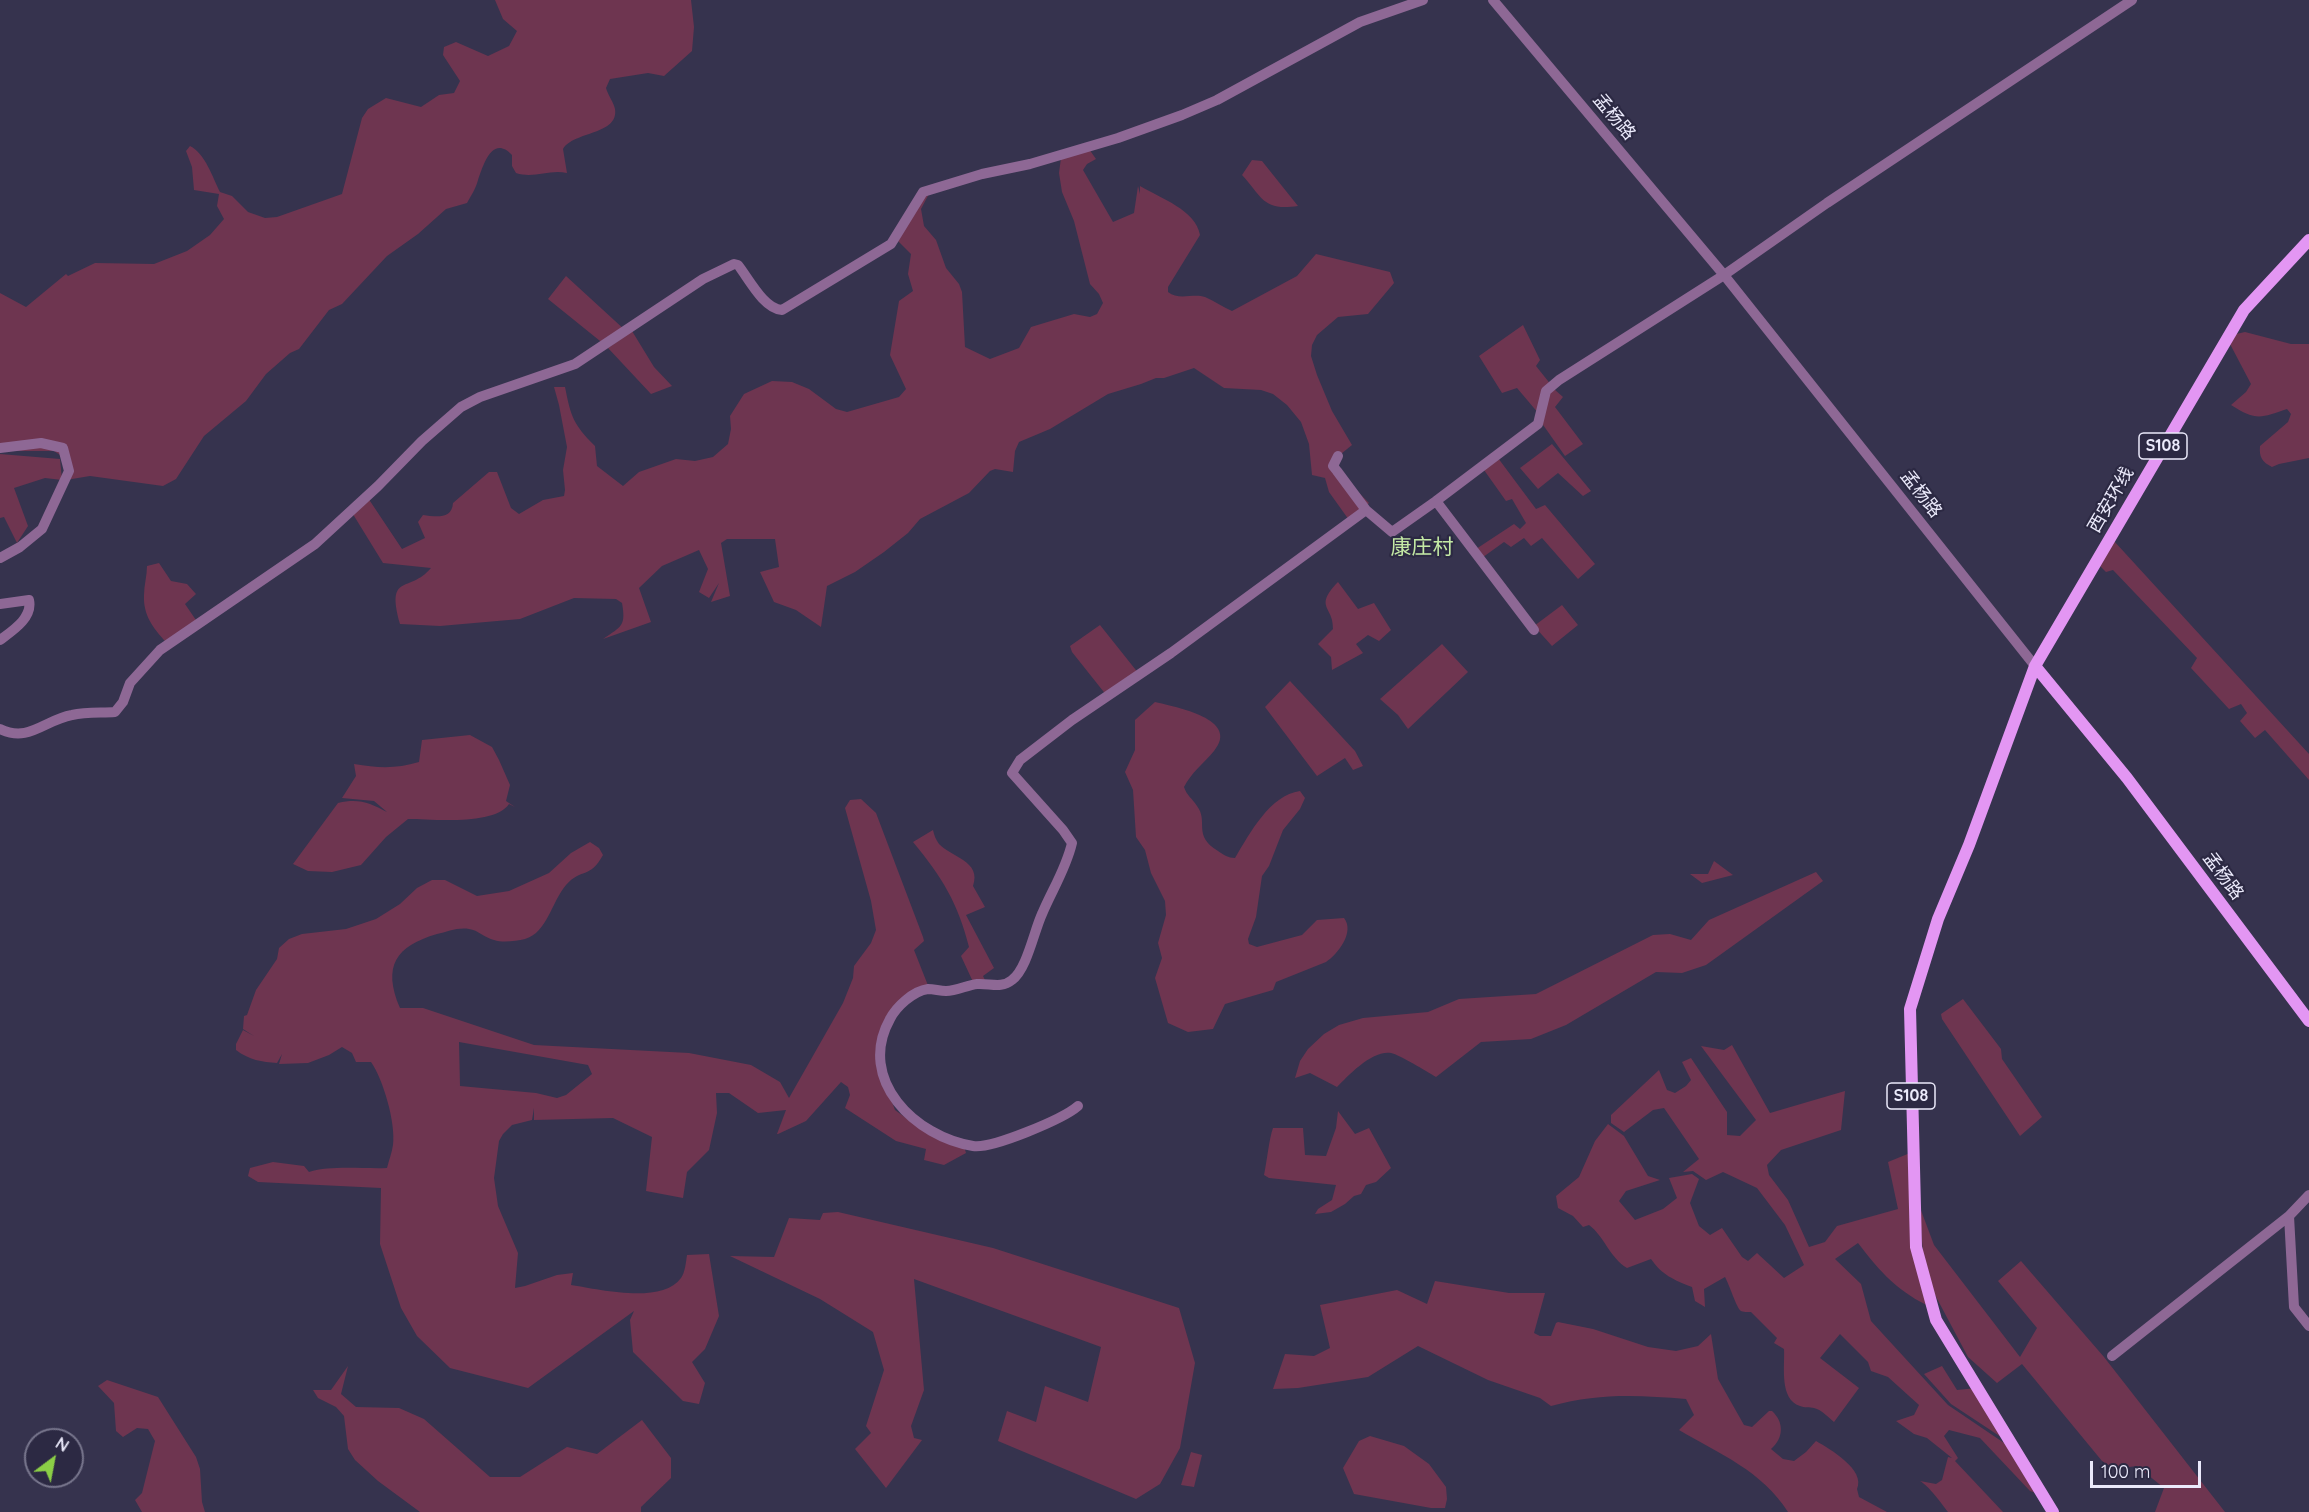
<!DOCTYPE html>
<html>
<head>
<meta charset="utf-8">
<style>
  body { margin:0 }
  #map { position:relative; width:2309px; height:1512px; overflow:hidden; background:#36334e; font-family:Quicksand,sans-serif }
  canvas { display:block }
  .north { position:absolute; left:24px; top:1428px; width:60px; height:60px; box-sizing:border-box; background:#2c2943; border:2px solid #78768d; border-radius:50%; rotate:32deg; font-size:16px; font-weight:700; line-height:24px; text-align:center; color:#ebeafb }
  .north::after { content:''; display:block; margin:auto; width:21px; height:27px; background:#8bce46; clip-path:polygon(50% 0,100% 100%,50% 72%,0 100%) }
  .scale { position:absolute; left:2090px; top:1461px; width:111px; height:27px; box-sizing:border-box; border:3px solid #ebeafb; border-top:0; padding-left:8px; font-size:18px; line-height:21px; white-space:nowrap; color:#ebeafb; -webkit-text-stroke:4px #2c2943; paint-order:stroke }
</style>
</head>
<body>
<div id="map">
<canvas width="2309" height="1512"></canvas>
<div class="north">N</div>
<div class="scale">100 m</div>
</div>
<script>
const ctx = document.querySelector('canvas').getContext('2d');
ctx.lineJoin = 'round';
function fillPath(path, color) {
  ctx.fillStyle = color;
  ctx.fill(path, 'evenodd');
}
function strokePath(path, color, width, dash) {
  ctx.strokeStyle = color;
  ctx.lineWidth = width;
  ctx.lineCap = dash ? 'butt' : 'round';
  ctx.setLineDash(dash || []);
  ctx.stroke(path);
}
function write(font, color, halo, rows, align = 'center') {
  ctx.font = font + ' Quicksand,"Noto Sans SC",sans-serif';
  ctx.lineWidth = 4.5;
  ctx.setLineDash([]);
  ctx.textBaseline = 'middle';
  ctx.strokeStyle = halo;
  ctx.fillStyle = color;
  for (const [text, x, y, turn = 0] of rows) {
    ctx.save();
    ctx.translate(x, y);
    ctx.rotate((+turn || 0) * Math.PI / 180);
    ctx.textAlign = isNaN(turn) ? turn : align;
    if (halo) ctx.strokeText(text, 0, 0);
    ctx.fillText(text, 0, 0);
    ctx.restore();
  }
}
fillPath(new Path2D(`
  M 495,0 L 691,0 L 694,27 L 692,51 L 664,76 L 648,73 L 610,79 L 606,88 C 608,95 614,103 615,109 C 619,135 574,131 563,149 L 567,173 C 549,169 534,179 516,173 L 512,166 L 512,155 C 492,134 483,166 478,180 C 476,188 471,196 467,203 L 446,209 L 418,234 L 387,256 L 342,304 L 329,310 L 299,349 L 290,353 L 266,374 L 246,401 L 204,436 L 176,479 L 163,486 L 90,476 L 66,480 L 63,457 L 54,451 L 0,451 L 0,293 L 26,307 L 66,274 L 68,276 L 95,263 L 154,264 L 187,251 L 210,235 L 224,219 L 217,206 L 219,194 L 194,190 L 192,167 L 186,151 L 190,146 C 205,153 213,178 220,192 L 232,196 L 248,212 L 265,218 L 277,217 L 342,194 L 362,118 L 368,109 L 386,98 L 421,107 L 439,95 L 454,93 L 460,81 L 443,55 L 444,47 L 456,42 L 488,56 L 509,46 L 517,31 L 503,19 Z
  M 1089,149 L 1096,159 L 1087,164 L 1083,170 L 1113,222 L 1134,213 L 1138,186 L 1140,194 L 1140,186 C 1160,198 1196,210 1200,235 L 1168,287 L 1168,292 C 1179,301 1193,293 1205,297 C 1214,301 1223,307 1232,311 L 1297,276 L 1316,254 L 1390,272 L 1394,283 L 1368,314 L 1338,317 L 1317,335 L 1312,345 L 1311,356 L 1317,375 L 1332,411 L 1352,445 L 1336,458 L 1334,468 L 1369,503 L 1349,520 L 1329,492 L 1325,478 L 1312,475 L 1309,444 L 1301,422 L 1287,405 L 1273,394 L 1261,390 L 1224,388 L 1194,368 L 1164,378 L 1156,378 L 1141,384 L 1108,394 L 1050,429 L 1019,442 L 1015,451 L 1013,472 L 995,469 L 990,471 L 969,493 L 920,519 L 908,533 L 884,552 L 855,572 L 827,586 L 821,627 L 796,610 L 774,602 L 760,572 L 779,567 L 775,539 L 727,539 L 721,543 L 730,596 L 711,602 L 719,583 L 709,598 L 699,592 L 708,569 L 699,550 L 662,566 L 639,588 L 651,622 L 603,639 C 622,626 626,626 622,603 L 616,599 L 574,598 L 520,619 L 440,626 L 400,624 C 386,572 409,594 431,568 L 383,563 L 351,511 L 368,498 L 402,549 L 425,538 L 418,522 L 423,515 C 437,517 452,519 453,503 L 489,472 L 497,472 L 511,508 L 519,514 L 543,500 L 564,496 L 565,490 L 563,470 L 567,447 L 559,405 L 554,387 L 565,387 C 571,417 573,424 595,446 L 597,466 L 623,486 L 639,472 L 676,459 L 695,461 L 713,457 L 728,444 L 731,429 L 730,416 L 744,394 L 772,381 L 792,382 L 809,389 L 836,409 L 847,412 L 899,397 L 906,389 L 890,355 L 899,301 L 913,291 L 908,274 L 911,254 L 898,241 L 918,201 L 931,190 L 921,209 L 924,226 L 936,240 L 946,268 L 959,284 L 962,292 L 965,347 L 990,359 L 1019,348 L 1031,327 L 1074,314 L 1090,317 L 1097,314 L 1103,303 L 1099,294 L 1090,284 L 1074,221 L 1062,192 L 1059,173 L 1061,158 Z
  M 1252,160 L 1262,161 L 1298,206 C 1263,211 1263,198 1242,175 Z
  M 566,276 L 626,331 L 605,345 L 548,299 Z
  M 1523,325 L 1540,360 L 1536,366 L 1552,386 L 1539,414 L 1517,388 L 1502,393 L 1479,356 Z
  M 632,331 L 654,367 L 672,386 L 651,394 L 608,348 Z
  M 2245,332 L 2291,344 L 2309,344 L 2309,458 L 2279,464 L 2272,467 C 2262,462 2259,457 2260,446 L 2288,422 L 2291,414 L 2287,409 C 2261,418 2256,421 2231,405 L 2246,392 L 2251,384 L 2230,344 L 2236,334 Z
  M 1554,389 L 1563,397 L 1555,407 L 1583,444 L 1565,456 L 1541,422 L 1543,400 Z
  M 1552,444 L 1591,491 L 1583,496 L 1558,473 L 1538,489 L 1520,468 Z
  M 0,454 L 60,459 L 62,480 L 45,478 L 14,488 L 28,526 L 17,543 L 4,517 L 0,518 Z
  M 1498,458 L 1536,509 L 1545,505 L 1595,564 L 1578,579 L 1542,538 L 1531,546 L 1524,538 L 1511,547 L 1504,542 L 1479,560 L 1473,551 L 1514,524 L 1520,529 L 1526,523 L 1512,499 L 1506,501 L 1484,470 Z
  M 2114,541 L 2309,754 L 2309,780 L 2265,730 L 2255,738 L 2240,721 L 2247,713 L 2241,704 L 2229,709 L 2191,668 L 2197,658 L 2113,570 L 2106,572 L 2100,566 Z
  M 159,563 L 171,581 L 187,584 L 196,594 L 185,604 L 198,623 L 166,642 C 153,628 143,615 144,595 C 144,585 147,576 147,566 Z
  M 1338,582 L 1358,609 L 1374,603 L 1391,630 L 1379,641 L 1368,635 L 1356,644 L 1363,653 L 1332,670 L 1331,657 L 1318,644 L 1333,629 C 1334,606 1313,608 1338,582 Z
  M 1562,605 L 1578,625 L 1552,646 L 1534,626 Z
  M 1100,625 L 1139,674 L 1107,696 L 1072,652 L 1070,646 Z
  M 1442,644 L 1468,672 L 1408,729 L 1398,715 L 1380,699 Z
  M 1290,681 L 1355,751 L 1363,766 L 1353,770 L 1345,758 L 1317,776 L 1265,707 Z
  M 1155,702 C 1176,707 1241,719 1214,751 C 1204,763 1191,773 1184,787 C 1187,796 1192,798 1197,806 C 1209,822 1192,835 1218,851 C 1224,855 1228,858 1235,858 C 1250,833 1270,795 1300,791 L 1305,798 L 1300,809 L 1283,830 L 1269,866 L 1262,876 L 1256,917 L 1248,939 L 1249,944 L 1257,947 L 1302,935 L 1317,920 L 1344,918 C 1355,932 1338,954 1326,962 L 1276,982 L 1273,990 L 1225,1004 L 1213,1029 L 1188,1032 L 1168,1023 L 1155,978 L 1162,958 L 1158,943 L 1166,915 L 1165,901 L 1151,873 L 1145,850 L 1136,837 L 1133,790 L 1125,772 L 1135,750 L 1135,720 Z
  M 470,735 L 492,747 L 499,760 L 510,785 L 506,801 L 515,807 L 509,804 C 494,826 432,819 408,819 L 386,837 L 361,865 L 332,872 L 308,871 L 293,864 L 338,803 C 359,798 370,803 387,812 L 374,801 L 342,798 L 356,776 L 354,764 C 378,768 396,769 419,762 L 422,740 Z
  M 861,799 L 876,813 L 923,937 L 924,941 L 914,950 L 929,988 L 904,1002 L 886,1025 L 883,1079 L 895,1110 L 928,1134 L 964,1146 L 966,1153 L 944,1165 L 924,1160 L 926,1149 L 896,1141 L 845,1108 L 850,1095 L 848,1087 L 841,1082 L 806,1121 L 778,1134 L 777,1134 L 786,1110 L 758,1113 L 729,1093 L 716,1093 L 717,1113 L 709,1150 L 687,1172 L 683,1198 L 646,1191 L 652,1137 L 613,1118 L 534,1120 L 534,1108 L 532,1120 L 512,1125 L 503,1134 L 499,1141 L 494,1178 L 498,1206 L 518,1253 L 515,1288 L 525,1286 L 557,1275 L 573,1273 L 571,1285 C 598,1289 662,1305 681,1278 C 685,1273 686,1262 687,1255 L 709,1254 L 719,1316 L 705,1349 L 692,1362 L 705,1383 L 699,1404 L 683,1401 L 633,1352 L 630,1320 L 634,1311 L 528,1388 L 450,1368 L 417,1336 L 401,1308 L 380,1244 L 381,1188 L 258,1182 L 248,1176 L 250,1168 L 273,1162 L 304,1166 L 309,1172 C 331,1165 363,1169 387,1168 C 389,1160 392,1152 393,1145 C 396,1123 383,1079 371,1062 L 356,1062 L 352,1053 L 342,1047 L 329,1055 L 308,1063 L 279,1064 L 282,1054 L 277,1063 C 262,1062 249,1060 236,1050 L 236,1044 L 243,1030 L 254,1036 L 243,1029 L 244,1016 L 247,1015 L 256,990 L 277,959 L 279,948 L 289,939 L 302,934 L 346,929 L 376,919 L 400,904 L 417,888 L 432,880 L 445,880 L 477,896 L 509,891 L 549,873 L 571,853 L 590,842 L 599,848 L 603,855 C 590,879 581,868 566,885 C 552,901 547,933 525,939 C 516,941 503,943 494,940 C 485,938 478,930 469,929 C 458,927 447,932 437,934 C 396,946 382,966 400,1008 L 423,1008 L 534,1045 L 689,1053 L 751,1065 L 780,1082 L 789,1098 L 843,1003 L 853,978 L 854,966 L 871,943 L 876,930 L 871,901 L 845,808 L 850,800 ZM 459,1042 L 588,1065 L 592,1074 L 566,1095 L 557,1098 L 536,1093 L 460,1086 Z
  M 933,830 C 934,835 936,840 939,844 C 951,857 982,861 973,886 L 985,907 L 966,915 L 994,968 L 983,976 L 986,982 L 974,984 L 961,956 L 969,947 C 958,903 942,877 913,842 Z
  M 1714,861 L 1733,875 L 1702,883 L 1690,874 L 1708,874 Z
  M 1816,872 L 1823,881 L 1706,965 L 1682,973 L 1656,972 L 1566,1025 L 1531,1039 L 1481,1042 L 1436,1077 C 1426,1071 1400,1055 1391,1053 C 1372,1050 1349,1075 1337,1087 L 1310,1073 L 1295,1078 L 1300,1061 L 1308,1049 L 1324,1034 L 1339,1025 L 1363,1018 L 1428,1012 L 1459,999 L 1536,994 L 1653,935 L 1670,934 L 1691,940 L 1709,920 Z
  M 1963,999 L 2001,1049 L 2002,1059 L 2042,1117 L 2020,1136 L 1942,1019 L 1941,1014 Z
  M 1732,1045 L 1770,1113 L 1845,1091 L 1841,1130 L 1781,1150 L 1767,1165 L 1769,1175 L 1788,1200 L 1809,1247 L 1825,1242 L 1837,1226 L 1898,1209 L 1888,1162 L 1910,1153 L 1915,1254 L 1933,1308 C 1899,1293 1880,1272 1858,1243 L 1835,1259 L 1861,1284 L 1871,1321 L 1948,1405 L 2010,1447 L 2036,1493 L 2030,1491 L 1980,1438 L 1949,1430 L 1944,1436 L 1958,1458 L 1955,1461 L 2003,1512 L 1948,1512 C 1941,1503 1929,1486 1920,1481 L 1936,1484 L 1942,1480 L 1948,1457 L 1952,1458 L 1927,1438 L 1914,1434 L 1896,1421 L 1914,1415 L 1919,1405 L 1888,1377 L 1871,1371 L 1868,1362 L 1840,1334 L 1820,1358 L 1859,1388 L 1834,1422 C 1828,1417 1822,1410 1814,1408 C 1810,1407 1804,1408 1800,1406 C 1779,1399 1785,1367 1784,1349 L 1774,1343 L 1777,1338 L 1751,1312 C 1749,1312 1742,1312 1741,1311 C 1737,1309 1729,1284 1725,1277 L 1704,1289 L 1705,1307 L 1695,1301 L 1692,1287 C 1674,1280 1662,1275 1651,1259 L 1627,1268 C 1610,1258 1604,1236 1589,1225 L 1583,1227 L 1573,1216 L 1558,1208 L 1556,1196 L 1579,1177 L 1595,1141 L 1608,1124 L 1624,1136 L 1648,1176 L 1660,1180 L 1626,1191 L 1619,1201 L 1635,1220 L 1663,1209 L 1677,1198 L 1669,1178 L 1692,1174 L 1699,1179 L 1690,1203 L 1699,1226 L 1710,1235 L 1722,1228 L 1742,1257 L 1748,1261 L 1757,1253 L 1784,1278 L 1804,1265 L 1785,1225 L 1757,1188 L 1723,1172 L 1706,1180 L 1693,1171 L 1683,1172 L 1699,1159 L 1664,1108 L 1653,1110 L 1624,1132 L 1611,1123 L 1611,1115 L 1659,1070 L 1667,1090 L 1675,1093 L 1686,1086 L 1691,1080 L 1682,1062 L 1691,1058 L 1727,1112 L 1727,1135 L 1740,1136 L 1756,1120 L 1701,1046 L 1724,1050 Z
  M 1338,1111 L 1355,1134 L 1369,1128 L 1391,1168 L 1376,1182 L 1366,1185 L 1361,1194 L 1354,1196 L 1345,1204 L 1331,1212 L 1315,1214 L 1318,1209 L 1332,1200 L 1336,1185 L 1269,1178 L 1264,1175 C 1267,1161 1269,1139 1273,1128 L 1303,1128 L 1305,1155 L 1326,1156 L 1336,1128 Z
  M 1919,1205 L 1934,1245 L 2020,1357 L 2037,1328 L 1998,1281 L 2021,1261 L 2104,1357 L 2225,1512 L 2155,1512 L 2164,1488 L 2137,1466 L 2115,1469 L 2102,1461 L 2022,1364 L 1997,1383 L 1968,1357 L 1934,1293 L 1924,1265 Z
  M 838,1212 L 993,1248 L 1179,1308 L 1195,1363 L 1180,1448 L 1160,1484 L 1136,1499 L 998,1441 L 1007,1411 L 1036,1422 L 1045,1386 L 1088,1402 L 1101,1347 L 914,1279 L 924,1390 L 911,1426 L 914,1438 L 922,1440 L 886,1488 L 855,1449 L 871,1433 L 866,1426 L 884,1370 L 873,1332 L 820,1299 L 730,1256 L 774,1257 L 789,1218 L 820,1220 L 823,1213 Z
  M 1435,1281 L 1509,1293 L 1545,1293 L 1534,1333 L 1540,1336 L 1551,1336 L 1556,1323 L 1558,1322 L 1593,1329 L 1648,1347 L 1676,1351 L 1698,1346 L 1711,1334 L 1718,1379 L 1744,1425 L 1752,1427 L 1769,1411 L 1772,1411 C 1785,1423 1783,1439 1771,1449 L 1783,1459 L 1794,1461 L 1806,1452 L 1816,1441 C 1830,1449 1866,1470 1857,1489 L 1859,1497 L 1887,1512 L 1788,1512 C 1762,1471 1720,1454 1679,1430 L 1694,1415 L 1686,1399 C 1638,1395 1598,1393 1551,1406 L 1540,1398 L 1488,1380 L 1418,1346 L 1368,1377 L 1298,1388 L 1273,1389 L 1285,1354 L 1314,1356 L 1330,1348 L 1320,1305 L 1397,1290 L 1427,1304 Z
  M 348,1366 L 341,1394 L 356,1407 L 399,1408 L 424,1419 L 490,1477 L 520,1477 L 567,1447 L 597,1454 L 642,1420 L 671,1458 L 671,1478 L 641,1507 L 641,1512 L 420,1512 L 378,1481 L 355,1460 L 348,1449 L 344,1416 L 336,1407 L 318,1398 L 313,1390 L 331,1390 Z
  M 1942,1366 L 1957,1390 L 1977,1388 L 2007,1441 L 1951,1404 L 1924,1374 Z
  M 107,1380 L 158,1397 L 196,1457 L 200,1469 L 202,1502 L 205,1512 L 142,1512 L 135,1500 L 142,1493 L 155,1441 L 148,1429 L 137,1428 L 123,1437 L 116,1431 L 114,1403 L 98,1386 Z
  M 1370,1436 L 1404,1446 L 1429,1464 L 1446,1487 L 1447,1499 L 1445,1508 L 1431,1508 L 1354,1494 L 1343,1468 L 1359,1441 Z
  M 1191,1452 L 1202,1455 L 1194,1487 L 1181,1485 Z`), '#6e3550');
strokePath(new Path2D(`
  M 1493,0 L 1724,275 L 2035,666
  M 0,448 L 41,443 L 63,448 L 69,471 L 42,529 L 20,547 L 0,558
  M 1338,456 L 1333,466 L 1337,471 L 1366,510 L 1392,532 L 1436,501
  M 0,604 L 29,600 C 33,618 12,631 0,640
  M 1534,630 L 1436,501 L 1538,424 L 1546,391 L 1559,380 L 1724,275 L 1827,203 L 2132,0
  M 0,729 C 29,743 44,720 72,715 C 86,712 101,713 115,712 L 123,702 L 130,683 L 160,650 L 315,544 L 378,486 L 422,441 L 461,407 L 480,397 L 575,364 L 703,279 L 734,264 L 738,265 C 749,279 764,309 782,310 L 891,244 L 923,192 L 982,174 L 1030,164 L 1118,138 L 1182,115 L 1217,100 L 1360,22 L 1423,0
  M 1078,1106 C 1063,1119 992,1149 973,1146 C 916,1137 856,1080 890,1019 C 896,1007 913,991 928,989 C 934,989 940,991 946,991 C 957,991 967,985 977,984 C 990,983 1001,989 1012,980 C 1027,969 1034,931 1042,914 C 1052,890 1066,869 1072,843 L 1063,830 L 1012,773 L 1020,760 L 1072,720 L 1171,653 L 1366,510
  M 2289,1216 L 2294,1307 L 2309,1326
  M 2112,1356 L 2289,1216 L 2309,1195`), '#8e6895', 10);
strokePath(new Path2D(`
  M 2035,666 L 2127,778 L 2309,1021
  M 2053,1512 L 1936,1320 L 1916,1247 L 1910,1009 L 1938,919 L 1969,845 L 2035,666 L 2244,310 L 2309,240`), '#e396f3', 12);
for (const [x, y, w] of [
  [2163,446,48],
  [1911,1096,48]
]) {
  const box = new Path2D();
  box.roundRect(x - w / 2, y - 13, w, 26, 4.5);
  ctx.fillStyle = '#2c2943';
  ctx.fill(box);
  strokePath(box, '#ebeafb', 1.5);
}
write('bold 16px', '#ebeafb', null, [
  ["S108",2163,446],
  ["S108",1911,1096]
]);
write('18px', '#ebeafb', '#2c2943', [
  ["孟杨路",1614,117,50],
  ["孟杨路",1921,494,52],
  ["西安环线",2111,500,-60],
  ["孟杨路",2223,876,53]
]);
write('21px', '#c4eaa5', '#2c2943', [
  ["康庄村",1422,548]
]);
</script>
</body>
</html>
